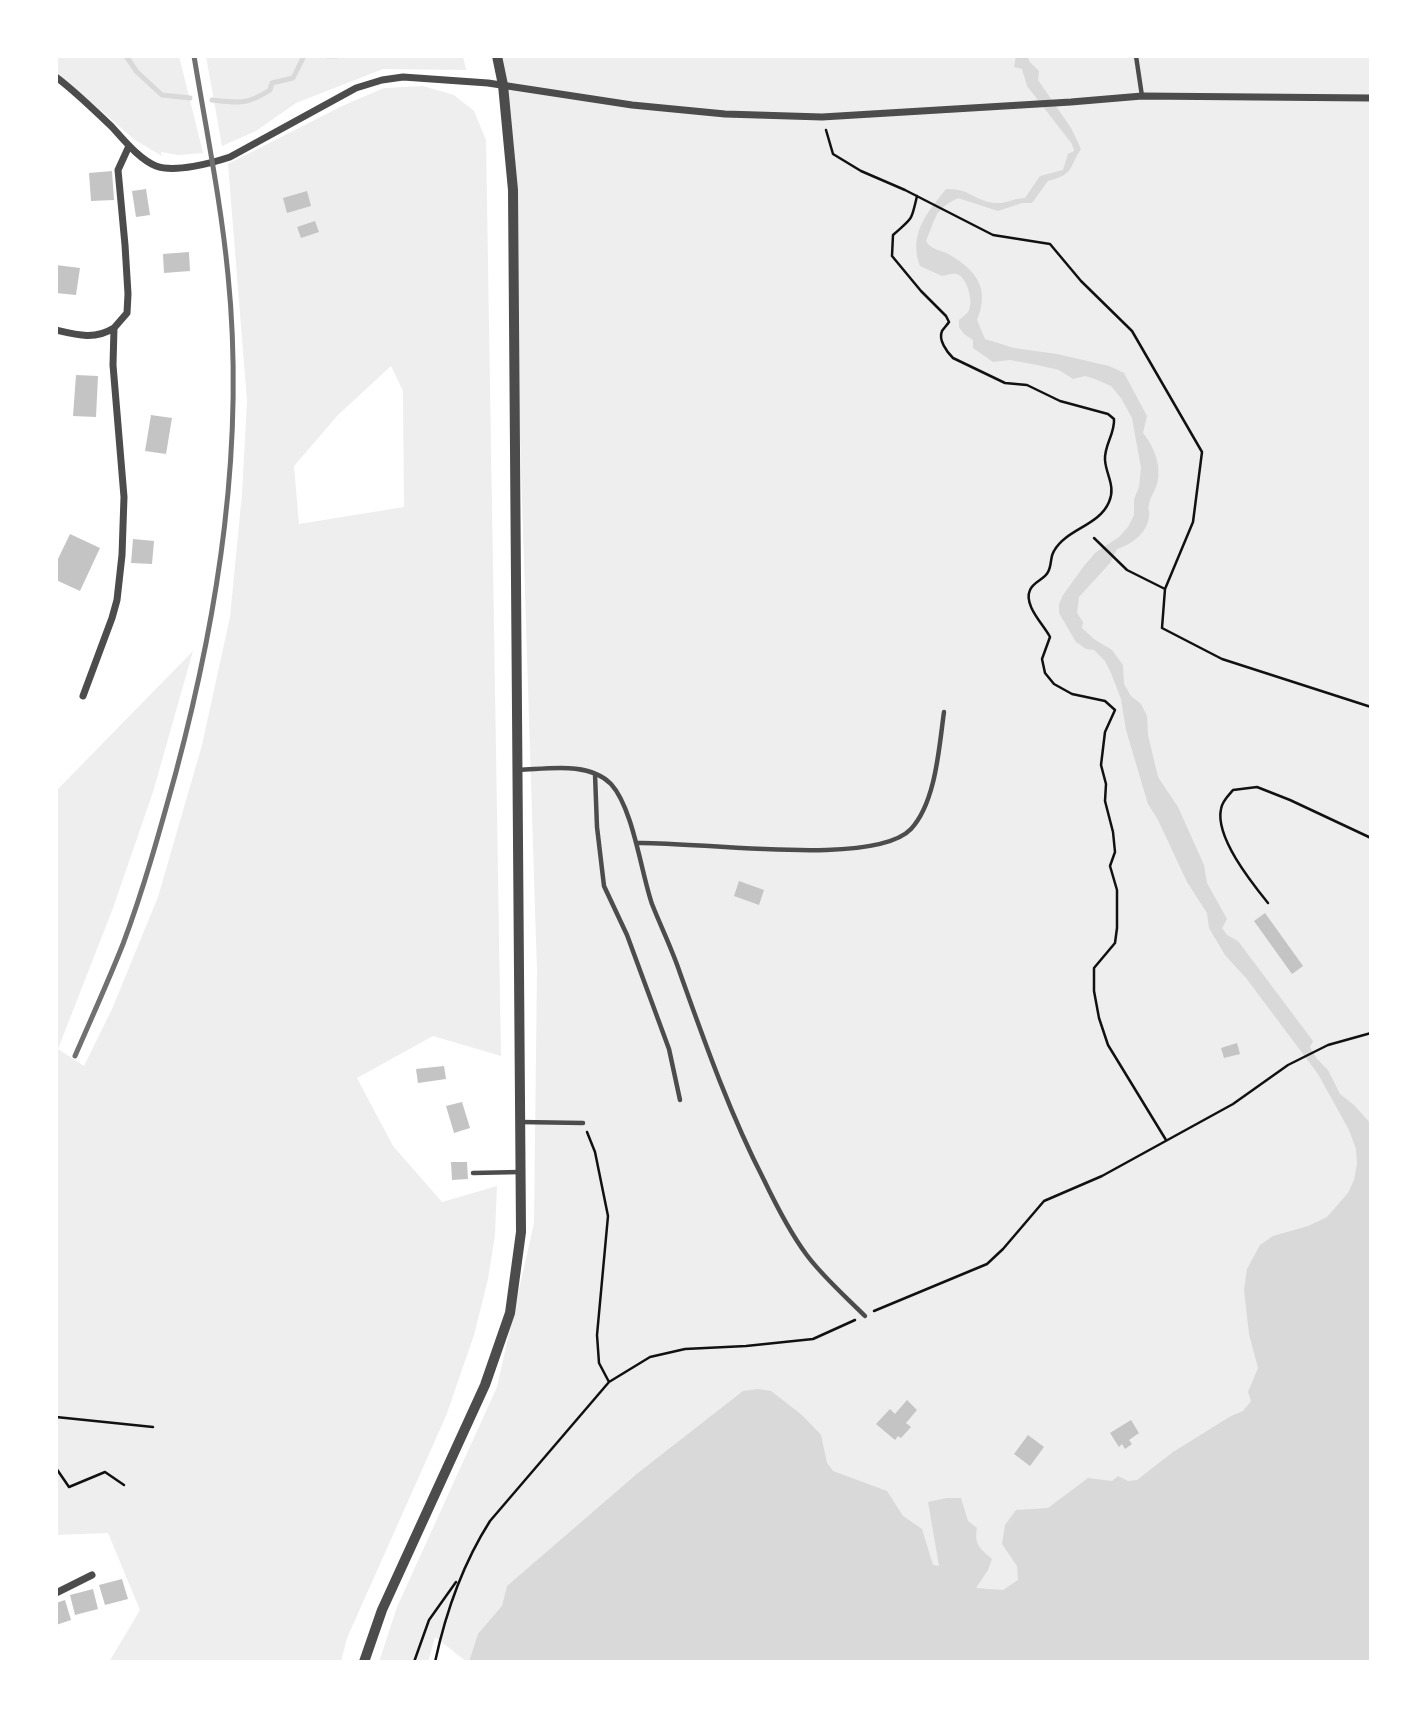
<!DOCTYPE html>
<html>
<head>
<meta charset="utf-8">
<style>
  body { margin:0 }
  #map { position:relative; width:1427px; height:1718px; overflow:hidden; background:#fff; font-family:"Exo 2",sans-serif }
  canvas { display:block }
  .frame { position:absolute; inset:0; border:58px solid #fff; pointer-events:none }
</style>
</head>
<body>
<div id="map">
<canvas width="1427" height="1718"></canvas>
<div class="frame"></div>
</div>
<script>
const ctx = document.querySelector('canvas').getContext('2d');
ctx.lineJoin = 'round';
function fillPath(path, color) {
  ctx.fillStyle = color;
  ctx.fill(path, 'evenodd');
}
function strokePath(path, color, width, dash) {
  ctx.strokeStyle = color;
  ctx.lineWidth = width;
  ctx.lineCap = dash ? 'butt' : 'round';
  ctx.setLineDash(dash || []);
  ctx.stroke(path);
}
fillPath(new Path2D(`
  M 56,56 L 179,56 L 203,153 L 178,155 L 161,152 L 162,156 L 135,140 L 56,72 Z
  M 206,56 L 463,56 L 466,70 L 383,69 L 296,103 L 256,131 L 222,146 Z
  M 500,56 L 1371,56 L 1371,1662 L 467,1662 L 435,1637 L 428,1662 L 379,1662 L 397,1607 L 497,1387 L 534,1223 L 537,971 L 510,121 Z
  M 423,86 L 454,95 L 474,111 L 486,140 L 501,1056 L 433,1036 L 357,1078 L 393,1146 L 442,1202 L 497,1186 L 495,1235 L 488,1279 L 474,1335 L 446,1416 L 347,1638 L 341,1662 L 109,1662 L 140,1610 L 108,1533 L 56,1535 L 56,791 L 193,651 L 153,792 L 113,908 L 58,1049 L 84,1066 L 112,1009 L 158,897 L 202,745 L 230,617 L 242,494 L 247,401 L 228,164 L 342,106 L 384,88 ZM 391,366 L 403,391 L 404,507 L 299,524 L 294,466 L 338,415 Z`), '#eee');
fillPath(new Path2D(`
  M 1016,56 L 1028,56 L 1029,61 L 1039,71 L 1038,80 L 1071,128 L 1081,149 C 1068,168 1075,174 1048,181 L 1032,203 L 1022,203 L 998,211 L 958,198 C 933,210 936,219 926,241 C 932,251 940,249 950,255 C 977,271 990,289 977,320 L 985,339 L 1014,348 L 1057,354 L 1109,366 L 1124,373 L 1147,416 L 1143,433 C 1154,446 1162,467 1157,484 C 1155,491 1150,497 1149,505 C 1147,511 1150,508 1149,515 C 1149,532 1131,545 1117,549 L 1110,563 L 1079,597 L 1077,613 L 1083,622 L 1082,628 L 1094,639 L 1112,650 L 1123,665 L 1124,684 L 1131,696 L 1141,704 L 1147,716 L 1148,735 L 1158,777 L 1178,807 L 1204,865 L 1207,883 L 1227,919 L 1222,928 L 1227,935 L 1238,941 L 1313,1041 L 1310,1047 L 1317,1059 L 1328,1070 L 1340,1094 L 1354,1105 L 1371,1124 L 1371,1662 L 469,1662 L 478,1634 L 502,1606 L 507,1586 L 638,1473 L 743,1391 L 758,1389 L 771,1391 L 802,1415 L 821,1435 L 827,1463 L 833,1471 L 887,1491 L 903,1516 L 922,1529 L 933,1565 L 939,1566 L 928,1502 L 947,1498 L 961,1498 L 968,1521 L 977,1528 C 974,1544 979,1548 992,1559 L 988,1570 L 976,1588 L 1003,1590 L 1018,1580 L 1017,1566 L 1002,1544 L 1005,1525 L 1016,1510 L 1048,1508 L 1088,1478 L 1112,1481 L 1118,1476 L 1128,1481 L 1137,1480 L 1173,1452 L 1231,1416 L 1243,1411 L 1251,1401 L 1248,1392 L 1258,1368 L 1249,1334 L 1244,1290 L 1247,1269 L 1260,1245 L 1273,1236 L 1308,1226 L 1327,1217 L 1348,1193 L 1354,1180 L 1357,1164 L 1356,1149 L 1349,1130 L 1318,1074 L 1246,978 L 1225,955 L 1209,928 L 1207,913 L 1187,882 L 1158,820 L 1148,804 L 1126,730 L 1121,699 L 1111,673 L 1105,661 L 1094,650 L 1086,649 L 1076,642 L 1059,613 L 1059,604 L 1063,595 L 1084,566 L 1095,553 L 1119,537 L 1128,527 L 1134,515 L 1134,499 L 1139,487 L 1141,468 L 1132,418 L 1121,398 L 1111,386 L 1095,379 L 1085,376 L 1073,379 L 1059,370 L 1037,365 L 1010,360 L 993,362 L 973,348 L 973,340 L 964,334 L 959,327 L 959,320 C 962,317 966,315 968,312 C 974,303 968,281 959,275 C 954,272 947,275 942,276 L 920,266 C 908,234 927,213 946,189 C 970,188 976,202 996,203 C 1006,204 1015,198 1025,198 L 1040,176 L 1063,170 L 1068,154 L 1074,151 L 1072,144 L 1027,86 L 1022,69 L 1014,67 Z`), '#d9d9d9');
strokePath(new Path2D(`
  M 126,56 L 137,72 L 162,95 L 190,98
  M 328,56 L 336,56
  M 212,100 C 239,103 247,105 270,90 L 272,83 L 293,78 L 304,56`), '#d9d9d9', 5);
fillPath(new Path2D(`
  M 112,171 L 114,200 L 91,201 L 89,173 Z
  M 146,189 L 150,215 L 136,217 L 132,191 Z
  M 307,191 L 311,206 L 287,213 L 283,198 Z
  M 315,221 L 319,232 L 301,238 L 297,227 Z
  M 189,252 L 190,271 L 164,273 L 163,254 Z
  M 56,265 L 80,268 L 76,295 L 56,293 Z
  M 76,375 L 98,376 L 96,417 L 73,416 Z
  M 151,415 L 172,418 L 166,454 L 145,451 Z
  M 70,534 L 100,548 L 80,591 L 56,580 L 56,563 Z
  M 133,539 L 154,541 L 152,564 L 131,563 Z
  M 739,881 L 764,890 L 759,905 L 734,896 Z
  M 1265,913 L 1303,966 L 1292,974 L 1254,921 Z
  M 1237,1043 L 1240,1054 L 1224,1058 L 1221,1048 Z
  M 444,1066 L 446,1079 L 418,1083 L 416,1069 Z
  M 462,1102 L 470,1128 L 454,1133 L 446,1106 Z
  M 451,1162 L 467,1162 L 468,1179 L 452,1180 Z
  M 907,1400 L 917,1410 L 906,1423 L 911,1427 L 901,1438 L 898,1436 L 895,1440 L 876,1424 L 890,1409 L 895,1414 Z
  M 1131,1420 L 1139,1433 L 1129,1440 L 1132,1444 L 1125,1449 L 1122,1444 L 1119,1447 L 1110,1433 Z
  M 1028,1435 L 1044,1447 L 1030,1466 L 1014,1454 Z
  M 122,1579 L 128,1599 L 105,1605 L 99,1585 Z
  M 93,1589 L 98,1609 L 75,1615 L 70,1595 Z
  M 65,1600 L 71,1620 L 56,1625 L 56,1603 Z`), '#c4c4c4');
strokePath(new Path2D(`
  M 826,130 L 833,154 L 861,171 L 905,190 L 993,235 L 1050,244 L 1081,281 L 1132,331 L 1202,452 L 1193,522 L 1165,589 L 1162,628 L 1222,659 L 1371,707
  M 917,196 C 911,222 913,217 893,235 L 892,256 L 921,291 L 946,316 L 949,322 C 947,325 944,328 942,331 C 938,340 947,352 953,358 L 1005,383 L 1027,385 L 1060,401 L 1108,414 L 1114,419 C 1115,434 1104,445 1105,460 C 1106,475 1116,486 1109,502 C 1099,526 1066,529 1054,551 C 1050,557 1052,565 1048,572 C 1045,579 1033,582 1030,590 C 1023,605 1044,625 1050,637 L 1042,659 L 1045,673 L 1054,684 L 1072,694 L 1105,701 L 1115,710 L 1105,732 L 1101,765 L 1106,784 L 1105,801 L 1113,832 L 1115,852 L 1110,866 L 1117,890 L 1117,928 L 1115,943 L 1094,968 L 1094,991 L 1099,1018 L 1108,1045 L 1166,1140
  M 1094,538 L 1127,570 L 1165,589
  M 1268,903 C 1251,882 1215,837 1221,809 C 1222,801 1229,795 1233,790 L 1257,787 L 1290,800 L 1371,838
  M 587,1132 L 595,1152 L 608,1216 L 597,1335 L 599,1363 L 609,1382
  M 874,1311 L 987,1264 L 1003,1249 L 1044,1201 L 1102,1176 L 1233,1104 L 1288,1065 L 1328,1045 L 1371,1033
  M 56,1417 L 153,1427
  M 56,1468 L 69,1487 L 105,1472 L 124,1485
  M 414,1662 L 429,1620 L 456,1582
  M 435,1662 C 446,1611 462,1565 490,1521 L 609,1382 L 650,1357 L 685,1349 L 746,1346 L 813,1339 L 855,1320`), '#111', 2.5);
strokePath(new Path2D(`
  M 1136,56 L 1142,96
  M 519,770 C 547,769 589,761 611,784 C 633,808 641,872 652,904 C 661,927 672,949 680,973 C 705,1043 730,1114 764,1180 C 776,1205 789,1231 806,1254 C 822,1276 845,1296 865,1316
  M 595,774 L 597,827 L 604,886 L 627,935 L 669,1049 L 680,1100
  M 637,843 C 694,841 874,868 911,829 C 936,802 939,747 944,712
  M 520,1122 L 583,1123
  M 473,1173 L 520,1172`), '#4c4c4c', 4.5);
strokePath(new Path2D(`
  M 56,77 C 76,92 94,110 112,127 C 124,140 139,159 156,166 C 175,173 212,163 230,157 L 356,88 L 382,80 L 403,77 L 488,83 L 632,105 L 725,114 L 822,117 L 1071,102 L 1142,96 L 1371,98
  M 56,330 C 77,335 95,340 114,328
  M 83,696 L 112,618 L 117,600 L 122,555 L 124,497 L 113,365 L 114,328 L 127,313 L 128,294 L 125,245 L 118,170 L 129,146
  M 56,1593 L 92,1575`), '#4c4c4c', 7);
strokePath(new Path2D(`
  M 364,1662 L 382,1610 L 485,1385 L 510,1313 L 521,1232 L 513,190 L 503,85 L 497,56`), '#4c4c4c', 10);
strokePath(new Path2D(`
  M 75,1056 C 91,1019 108,982 123,944 C 144,888 160,830 176,772 C 219,611 245,443 228,275 C 221,202 206,129 194,56`), '#707070', 5);
</script>
</body>
</html>
